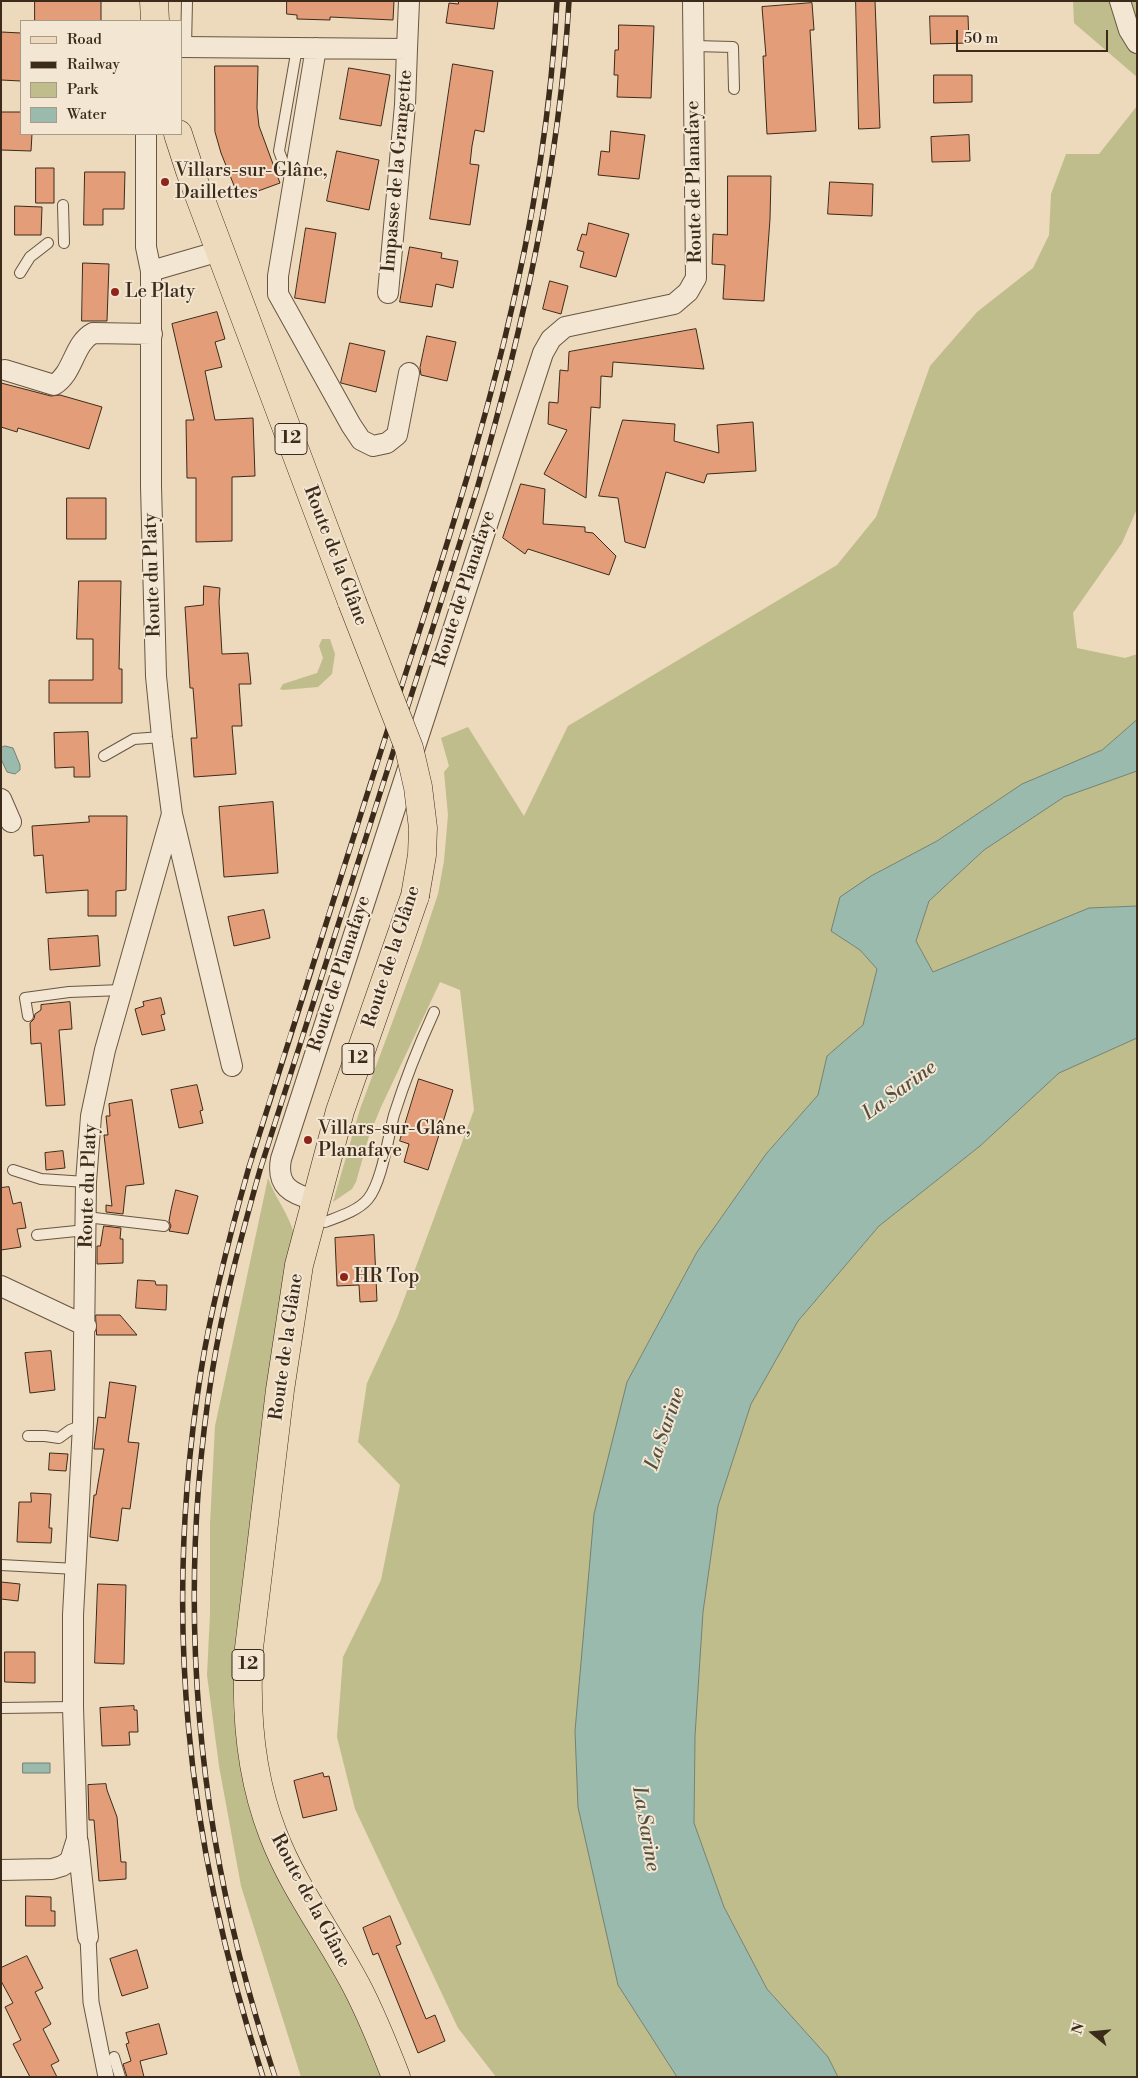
<!DOCTYPE html>
<html>
<head>
<meta charset="utf-8">
<style>
  body { margin:0 }
  #map { position:relative; width:1138px; height:2078px; overflow:hidden; background:#edd9bb; font-family:"Libre Bodoni",serif }
  canvas { display:block }
  .frame { position:absolute; inset:0; border:2px solid #3c2b1a; pointer-events:none }
  .legend { position:absolute; left:20px; top:20px; width:162px; height:115px; box-sizing:border-box; background:#f3e6d3; border:1px solid #aa9b89; margin:0; padding:6px 9px; list-style:none; font-size:15px; color:#3c2b1a }
  .legend li { display:flex; align-items:center; gap:10px; height:25px }
  .legend b { width:25px; border:1px solid #aa9b89 }
  .north { position:absolute; left:1068px; top:2008px; width:50px; height:50px; -webkit-text-stroke:4px #f3e6d3; paint-order:stroke; rotate:287deg; font-size:14px; font-weight:700; line-height:20px; text-align:center; color:#3c2b1a }
  .north::after { content:''; display:block; margin:auto; width:18px; height:22px; background:#3c2b1a; clip-path:polygon(50% 0,100% 100%,50% 72%,0 100%) }
  .scale { position:absolute; left:956px; top:30px; width:152px; height:22px; box-sizing:border-box; border:2px solid #3c2b1a; border-top:0; padding-left:6px; font-size:15px; line-height:18px; white-space:nowrap; color:#3c2b1a; -webkit-text-stroke:4px #f3e6d3; paint-order:stroke }
</style>
</head>
<body>
<div id="map">
<canvas width="1138" height="2078"></canvas>
<div class="frame"></div>
<ul class="legend">
<li><b style="height:6px;background:#edd9bb"></b>Road</li>
<li><b style="height:6px;background:#3c2b1a"></b>Railway</li>
<li><b style="height:14px;background:#bfbd8b"></b>Park</li>
<li><b style="height:14px;background:#9abaad"></b>Water</li>
</ul>
<div class="north">N</div>
<div class="scale">50 m</div>
</div>
<script>
const ctx = document.querySelector('canvas').getContext('2d');
ctx.lineJoin = 'round';
function fillPath(path, color) {
  ctx.fillStyle = color;
  ctx.fill(path, 'evenodd');
}
function strokePath(path, color, width, dash) {
  ctx.strokeStyle = color;
  ctx.lineWidth = width;
  ctx.lineCap = dash ? 'butt' : 'round';
  ctx.setLineDash(dash || []);
  ctx.stroke(path);
}
function write(font, color, halo, rows, align = 'center') {
  ctx.font = font + ' "Libre Bodoni",serif';
  ctx.lineWidth = 4;
  ctx.setLineDash([]);
  ctx.textBaseline = 'middle';
  ctx.strokeStyle = halo;
  ctx.fillStyle = color;
  for (const [text, x, y, turn = 0] of rows) {
    ctx.save();
    ctx.translate(x, y);
    ctx.rotate((+turn || 0) * Math.PI / 180);
    ctx.textAlign = isNaN(turn) ? turn : align;
    if (halo) ctx.strokeText(text, 0, 0);
    ctx.fillText(text, 0, 0);
    ctx.restore();
  }
}
fillPath(new Path2D(`
  M 1073,1 L 1137,1 L 1137,77 L 1074,23 Z
  M 1137,106 L 1137,509 L 1122,543 L 1073,613 L 1077,648 L 1125,658 L 1137,654 L 1137,720 L 1102,750 L 1022,784 L 937,841 L 871,876 L 831,931 L 860,950 L 877,969 L 863,1025 L 827,1056 L 818,1095 L 766,1154 L 697,1252 L 627,1382 L 584,1639 L 575,1731 L 618,1985 L 677,2077 L 496,2077 L 458,2028 L 355,1809 L 337,1737 L 343,1657 L 381,1580 L 400,1485 L 358,1442 L 367,1383 L 397,1318 L 474,1110 L 460,990 L 440,982 L 381,1107 L 369,1136 L 356,1182 L 352,1189 L 333,1202 L 360,1109 L 420,948 L 438,894 L 444,861 L 448,815 L 444,772 L 449,766 L 441,738 L 468,727 L 524,816 L 568,726 L 837,565 L 876,517 L 930,366 L 977,312 L 1033,268 L 1049,235 L 1051,194 L 1066,154 L 1099,154 Z
  M 322,639 L 330,639 L 335,654 L 332,674 L 318,687 L 283,690 L 280,689 L 283,684 L 317,673 L 323,658 L 319,646 Z
  M 1137,771 L 1137,906 L 1089,908 L 933,972 L 916,941 L 929,901 L 984,850 L 1064,797 Z
  M 1137,1038 L 1137,2077 L 838,2077 L 828,2057 L 767,1989 L 724,1907 L 694,1823 L 695,1736 L 703,1612 L 718,1506 L 751,1404 L 798,1321 L 879,1226 L 980,1146 L 1059,1073 Z
  M 268,1178 C 275,1198 289,1214 294,1234 L 239,1613 L 233,1705 L 239,1761 L 256,1829 L 271,1862 L 337,1975 L 385,2077 L 301,2077 L 241,1886 L 219,1766 L 207,1675 L 210,1614 L 210,1524 L 215,1426 Z`), '#bfbd8b');
const water = new Path2D(`
  M 1137,720 L 1137,771 L 1064,797 L 984,850 L 929,901 L 916,941 L 933,972 L 1089,908 L 1137,906 L 1137,1038 L 1059,1073 L 980,1146 L 879,1226 L 798,1321 L 751,1404 L 718,1506 L 703,1612 L 695,1736 L 694,1823 L 724,1907 L 767,1989 L 828,2057 L 838,2077 L 677,2077 L 618,1985 L 578,1807 L 575,1731 L 594,1514 L 627,1382 L 697,1252 L 766,1154 L 818,1095 L 827,1056 L 863,1025 L 877,969 L 860,950 L 831,931 L 840,897 L 871,876 L 937,841 L 1022,784 L 1102,750 Z
  M 5,746 L 13,748 L 20,765 L 20,770 L 15,774 L 7,772 L 1,759 L 1,748 Z
  M 23,1763 L 50,1763 L 50,1773 L 23,1773 Z`);
fillPath(water, '#9abaad');
strokePath(water, '#748172', 1);
const building = new Path2D(`
  M 35,1 L 101,1 L 101,21 L 35,21 Z
  M 287,1 L 394,1 L 393,20 L 330,17 L 330,20 L 297,19 L 297,15 L 287,14 Z
  M 459,1 L 498,1 L 494,29 L 446,23 L 449,3 L 458,4 Z
  M 856,1 L 875,1 L 880,128 L 859,129 Z
  M 812,3 L 814,30 L 810,30 L 816,131 L 767,134 L 763,56 L 766,56 L 762,7 Z
  M 930,16 L 968,16 L 969,43 L 931,44 Z
  M 619,25 L 654,26 L 651,98 L 617,97 L 618,75 L 614,75 L 615,50 L 618,50 Z
  M 1,32 L 21,33 L 21,81 L 1,80 Z
  M 453,64 L 493,71 L 484,132 L 475,130 L 472,146 L 470,164 L 479,165 L 470,225 L 430,219 Z
  M 215,66 L 258,66 L 257,108 L 259,126 L 280,183 L 239,198 L 221,153 L 215,132 Z
  M 349,68 L 390,75 L 381,126 L 340,119 Z
  M 934,75 L 972,75 L 972,102 L 934,103 Z
  M 1,112 L 21,112 L 21,134 L 32,134 L 31,151 L 1,150 Z
  M 611,131 L 645,135 L 639,179 L 598,175 L 601,151 L 609,152 Z
  M 969,135 L 970,161 L 932,162 L 931,137 Z
  M 337,151 L 379,160 L 369,210 L 327,201 Z
  M 36,168 L 54,168 L 54,203 L 36,203 Z
  M 85,172 L 125,172 L 124,209 L 103,209 L 103,225 L 84,225 Z
  M 728,176 L 771,176 L 770,219 L 764,301 L 723,299 L 725,265 L 712,264 L 713,234 L 727,235 Z
  M 830,182 L 873,184 L 872,216 L 828,214 Z
  M 15,206 L 42,207 L 41,235 L 15,235 Z
  M 589,223 L 629,234 L 616,277 L 580,267 L 584,252 L 577,250 L 582,234 L 586,235 Z
  M 306,228 L 336,233 L 325,303 L 295,298 Z
  M 410,247 L 442,253 L 441,258 L 458,261 L 453,288 L 436,284 L 432,307 L 400,302 Z
  M 83,263 L 109,264 L 107,321 L 82,321 Z
  M 550,281 L 568,286 L 561,314 L 543,309 Z
  M 217,312 L 225,339 L 215,342 L 222,367 L 205,371 L 215,420 L 253,418 L 255,476 L 232,477 L 232,541 L 196,542 L 196,478 L 187,478 L 186,420 L 194,420 L 172,324 Z
  M 696,329 L 704,369 L 613,362 L 612,377 L 601,376 L 600,408 L 591,407 L 586,498 L 544,474 L 567,430 L 548,424 L 549,402 L 558,403 L 560,370 L 568,371 L 569,352 Z
  M 427,336 L 456,342 L 447,381 L 421,375 L 420,368 Z
  M 350,343 L 385,351 L 376,392 L 341,383 Z
  M 1,383 L 51,396 L 60,395 L 102,407 L 89,449 L 18,428 L 17,432 L 1,427 Z
  M 623,420 L 675,424 L 674,441 L 719,453 L 717,425 L 753,422 L 756,471 L 707,474 L 704,483 L 666,472 L 645,548 L 625,542 L 618,498 L 599,496 Z
  M 521,484 L 545,489 L 543,524 L 585,527 L 585,532 L 593,533 L 616,556 L 609,575 L 528,549 L 525,554 L 503,538 Z
  M 67,498 L 106,498 L 106,539 L 67,539 Z
  M 79,581 L 121,581 L 119,669 L 122,669 L 122,703 L 49,703 L 49,680 L 93,680 L 93,639 L 77,639 Z
  M 204,586 L 220,588 L 219,602 L 222,654 L 248,653 L 251,684 L 239,684 L 242,726 L 232,726 L 236,774 L 194,777 L 191,738 L 197,738 L 193,688 L 190,688 L 185,607 L 203,605 Z
  M 88,732 L 90,777 L 74,777 L 74,767 L 55,768 L 54,733 Z
  M 273,802 L 278,873 L 224,877 L 219,807 Z
  M 89,816 L 127,816 L 126,890 L 116,891 L 116,916 L 88,916 L 88,890 L 46,893 L 43,855 L 34,856 L 32,826 L 89,822 Z
  M 264,910 L 270,938 L 234,946 L 228,917 Z
  M 98,936 L 100,966 L 50,970 L 48,939 Z
  M 161,998 L 165,1014 L 161,1015 L 165,1030 L 142,1035 L 135,1009 L 144,1006 L 143,1002 Z
  M 70,1002 L 72,1029 L 59,1030 L 65,1105 L 46,1106 L 41,1043 L 31,1044 L 30,1023 L 34,1019 L 35,1014 L 41,1010 L 41,1005 Z
  M 419,1079 L 453,1090 L 428,1170 L 404,1162 L 409,1144 L 400,1141 Z
  M 197,1085 L 203,1110 L 200,1111 L 203,1123 L 179,1128 L 171,1090 Z
  M 132,1100 L 144,1184 L 126,1186 L 123,1214 L 106,1212 L 106,1205 L 112,1206 L 104,1135 L 108,1135 L 106,1116 L 110,1116 L 109,1104 Z
  M 63,1151 L 65,1168 L 46,1170 L 45,1153 Z
  M 9,1187 L 13,1204 L 21,1202 L 26,1228 L 17,1229 L 21,1247 L 1,1250 L 1,1188 Z
  M 176,1190 L 198,1196 L 188,1234 L 169,1231 L 171,1226 L 169,1221 L 171,1210 Z
  M 104,1226 L 121,1228 L 120,1239 L 123,1239 L 123,1263 L 97,1264 L 97,1246 L 100,1246 Z
  M 374,1235 L 377,1301 L 360,1302 L 359,1285 L 337,1286 L 335,1238 Z
  M 138,1280 L 155,1281 L 156,1285 L 167,1285 L 166,1310 L 136,1308 Z
  M 96,1315 L 120,1315 L 137,1335 L 97,1335 Z
  M 51,1351 L 55,1390 L 30,1393 L 25,1353 Z
  M 110,1382 L 136,1386 L 128,1442 L 139,1443 L 130,1509 L 122,1508 L 118,1541 L 90,1537 L 94,1495 L 96,1495 L 104,1449 L 94,1449 L 98,1417 L 105,1418 Z
  M 50,1453 L 68,1454 L 66,1471 L 49,1470 Z
  M 31,1493 L 51,1494 L 49,1528 L 52,1528 L 51,1543 L 17,1542 L 19,1502 L 31,1502 Z
  M 1,1582 L 20,1584 L 18,1601 L 1,1599 Z
  M 98,1584 L 126,1585 L 124,1664 L 95,1663 Z
  M 5,1652 L 35,1652 L 35,1683 L 5,1682 Z
  M 134,1706 L 134,1710 L 137,1710 L 138,1732 L 129,1732 L 130,1745 L 102,1746 L 100,1708 Z
  M 323,1773 L 324,1777 L 329,1776 L 337,1810 L 303,1818 L 294,1781 Z
  M 106,1784 L 107,1790 L 117,1817 L 121,1862 L 126,1862 L 126,1879 L 99,1881 L 94,1820 L 89,1820 L 88,1785 Z
  M 26,1896 L 51,1897 L 51,1911 L 55,1911 L 55,1926 L 26,1926 Z
  M 390,1916 L 401,1944 L 396,1946 L 426,2019 L 435,2015 L 445,2041 L 418,2053 L 378,1953 L 373,1955 L 363,1928 Z
  M 137,1950 L 148,1988 L 122,1996 L 110,1959 Z
  M 27,1956 L 43,1988 L 35,1992 L 51,2024 L 43,2029 L 59,2061 L 51,2065 L 57,2077 L 30,2077 L 13,2044 L 21,2040 L 5,2007 L 13,2003 L 1,1981 L 1,1968 Z
  M 159,2024 L 167,2054 L 140,2061 L 144,2077 L 127,2077 L 123,2064 L 131,2061 L 126,2044 L 129,2043 L 126,2033 Z`);
fillPath(building, '#e49d79');
strokePath(building, '#3c2b1a', 1);
const service = new Path2D(`
  M 694,46 L 733,47 L 734,89
  M 186,47 L 187,1
  M 287,173 L 279,151 L 297,48
  M 63,205 L 64,243
  M 20,273 L 30,257 L 48,243
  M 104,756 L 134,739 L 162,737
  M 28,1016 L 25,998 L 69,992 L 122,990
  M 13,1170 L 41,1179 L 86,1182
  M 86,1217 L 164,1226
  M 325,1222 C 338,1217 358,1211 368,1199 C 382,1182 388,1137 394,1115 C 405,1080 419,1045 434,1012
  M 37,1235 L 86,1230
  M 28,1436 L 45,1436 L 59,1438 L 70,1430 L 83,1425
  M 1,1565 L 76,1569
  M 1,1708 L 73,1707
  M 114,2057 L 120,2077`);
const pedestrian = new Path2D(`
  M 88,1937 L 91,2002 L 106,2077`);
const minor = new Path2D(`
  M 1120,1 L 1129,30 L 1137,43
  M 181,47 L 407,49 L 409,1
  M 316,48 L 278,276 L 278,294 L 351,425 L 361,440 L 373,446 L 387,443 L 397,435 L 409,373
  M 146,134 L 146,247 L 151,271
  M 220,251 L 151,271 L 151,486 L 156,676 L 162,737 L 172,814 L 232,1066
  M 388,293 L 405,105 L 407,49
  M 5,370 L 54,385 C 74,373 73,344 93,333 L 152,334
  M 1,799 L 11,822
  M 315,1200 C 291,1194 276,1186 281,1159 L 543,353 L 551,339 L 565,327 L 674,304 L 688,292 L 696,278 L 693,1
  M 1,1286 L 86,1326
  M 78,1842 L 88,1937
  M 1,1870 L 52,1869 L 62,1866 L 70,1861 L 77,1839 L 73,1707 L 73,1615 L 83,1425 L 86,1182 L 91,1116 L 105,1050 L 172,814`);
const primary = new Path2D(`
  M 154,1 L 155,21
  M 178,134 L 190,171 L 352,602
  M 396,2077 C 384,2046 372,2016 357,1987 C 330,1935 294,1889 273,1834 C 250,1775 245,1711 249,1648 L 280,1390 L 299,1265 L 340,1111 L 415,896`);
strokePath(service, '#685642', 12);
strokePath(pedestrian, '#685642', 17);
strokePath(minor, '#685642', 22);
strokePath(primary, '#3c2b1a', 29);
strokePath(service, '#f3e6d3', 10);
strokePath(pedestrian, '#f3e6d3', 15);
strokePath(minor, '#f3e6d3', 20);
strokePath(primary, '#edd9bb', 28);
const rail = new Path2D(`
  M 263,2077 C 186,1841 162,1616 201,1371 C 212,1302 230,1234 249,1167 C 301,999 356,831 409,663 C 480,444 545,233 557,1
  M 275,2077 C 198,1847 174,1612 212,1373 C 223,1304 241,1237 260,1170 L 477,489 C 523,328 559,169 569,1`);
strokePath(rail, '#3c2b1a', 5.5);
strokePath(rail, '#f3e6d3', 4, [11]);
const primaryBridge = new Path2D(`
  M 352,602 L 409,748 L 418,787 L 423,828 L 422,855 L 415,896`);
strokePath(primaryBridge, '#3c2b1a', 29, []);
strokePath(primaryBridge, '#edd9bb', 28);
for (const [x, y, r, color] of [
  [165,182,5,"#8f2418"],
  [115,292,5,"#8f2418"],
  [308,1140,5,"#8f2418"],
  [344,1277,5,"#8f2418"]
]) {
  const dot = new Path2D();
  dot.arc(x, y, r, 0, 2 * Math.PI);
  ctx.fillStyle = color;
  ctx.fill(dot);
  strokePath(dot, '#f3e6d3', 2);
}
for (const [x, y, w] of [
  [291,439,32],
  [358,1059,32],
  [248,1665,32]
]) {
  const box = new Path2D();
  box.roundRect(x - w / 2, y - 15.5, w, 31, 4);
  ctx.fillStyle = '#f3e6d3';
  ctx.fill(box);
  strokePath(box, '#3c2b1a', 1);
}
write('bold 18px', '#3c2b1a', null, [
  ["12",291,439],
  ["12",358,1059],
  ["12",248,1665]
]);
write('19px', '#3c2b1a', '#f3e6d3', [
  ["Villars-sur-Glâne,",175,171],
  ["Daillettes",175,193],
  ["Le Platy",125,292],
  ["Villars-sur-Glâne,",318,1129],
  ["Planafaye",318,1151],
  ["HR Top",354,1277]
], 'left');
write('19px', '#3c2b1a', '#f3e6d3', [
  ["Impasse de la Grangette",398,171,-85],
  ["Route de Planafaye",695,182,-91],
  ["Route de la Glâne",335,556,69],
  ["Route du Platy",153,575,-92],
  ["Route de Planafaye",465,589,-72],
  ["Route de la Glâne",392,957,-72],
  ["Route de Planafaye",340,974,-72],
  ["Route du Platy",89,1186,-88],
  ["Route de la Glâne",287,1347,-82],
  ["Route de la Glâne",310,1901,62]
]);
write('italic 20px', '#544f3f', '#f3e6d3', [
  ["La Sarine",900,1091,-36],
  ["La Sarine",666,1429,-71],
  ["La Sarine",645,1829,80]
]);
</script>
</body>
</html>
